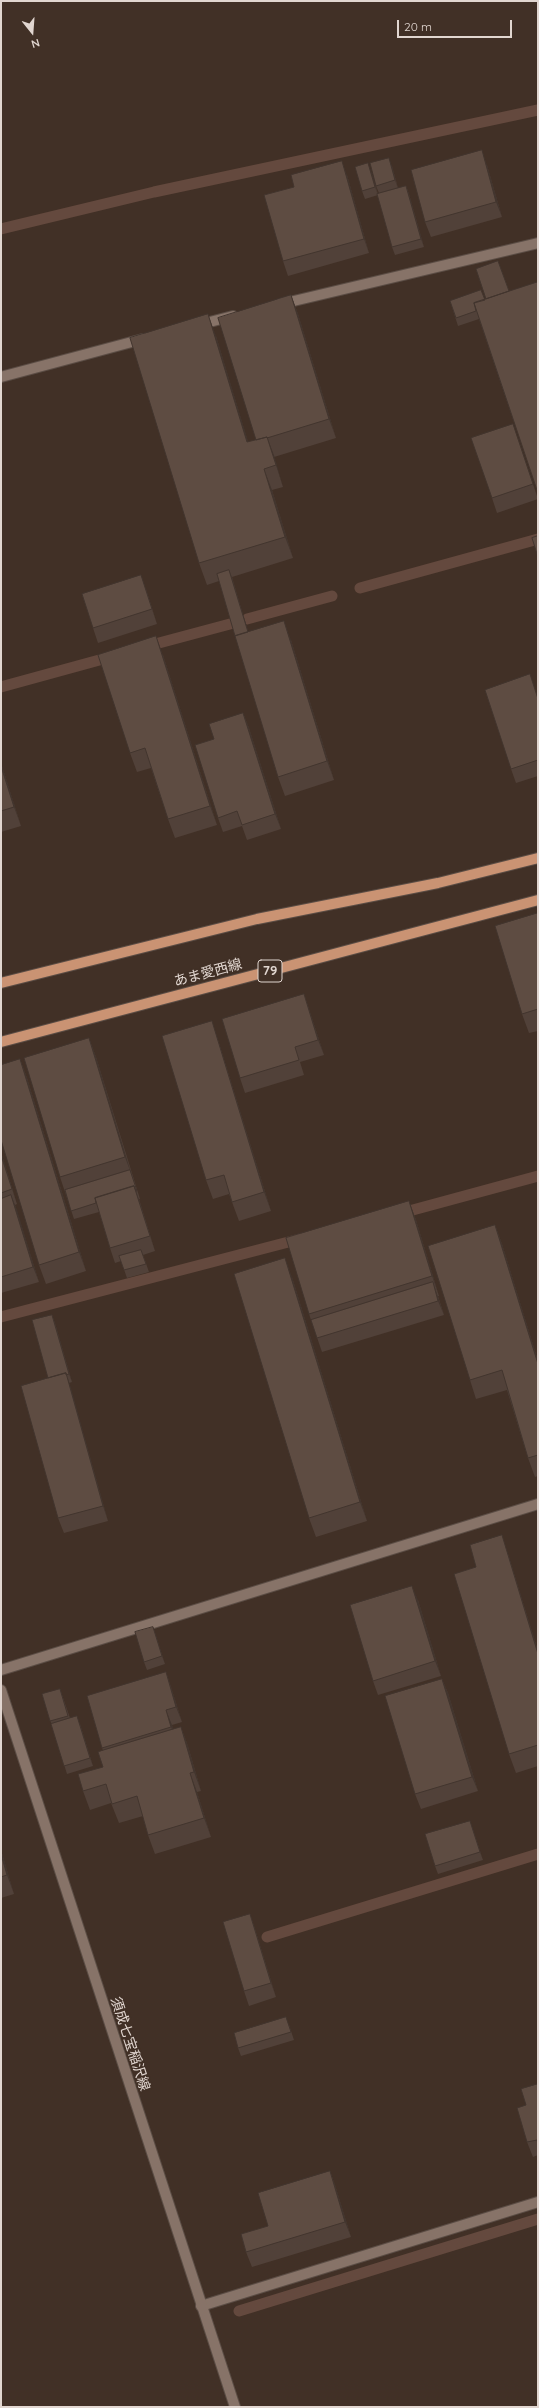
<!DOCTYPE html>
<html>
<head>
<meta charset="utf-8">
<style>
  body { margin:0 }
  #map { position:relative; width:539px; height:2408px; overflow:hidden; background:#413026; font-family:Quicksand,sans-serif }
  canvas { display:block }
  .frame { position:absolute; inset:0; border:2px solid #e1d6d0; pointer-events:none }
  .north { position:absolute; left:12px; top:12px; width:40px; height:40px; -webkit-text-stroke:3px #413026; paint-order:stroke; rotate:163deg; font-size:11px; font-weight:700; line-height:16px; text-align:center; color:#e1d6d0 }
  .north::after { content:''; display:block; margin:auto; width:14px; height:18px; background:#e1d6d0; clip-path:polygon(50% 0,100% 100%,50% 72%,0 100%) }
  .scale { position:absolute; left:397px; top:20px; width:115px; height:18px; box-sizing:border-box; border:2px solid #e1d6d0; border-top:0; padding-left:5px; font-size:12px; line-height:14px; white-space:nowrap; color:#e1d6d0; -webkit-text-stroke:3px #413026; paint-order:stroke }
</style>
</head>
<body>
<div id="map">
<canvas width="539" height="2408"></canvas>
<div class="frame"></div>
<div class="north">N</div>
<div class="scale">20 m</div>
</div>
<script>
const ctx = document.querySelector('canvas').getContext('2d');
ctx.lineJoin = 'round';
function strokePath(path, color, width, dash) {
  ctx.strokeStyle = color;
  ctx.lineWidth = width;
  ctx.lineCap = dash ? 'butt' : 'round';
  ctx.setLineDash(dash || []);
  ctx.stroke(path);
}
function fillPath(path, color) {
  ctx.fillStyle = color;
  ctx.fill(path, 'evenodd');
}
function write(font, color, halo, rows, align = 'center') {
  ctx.font = font + ' Quicksand,"Noto Sans JP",sans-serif';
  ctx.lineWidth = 3.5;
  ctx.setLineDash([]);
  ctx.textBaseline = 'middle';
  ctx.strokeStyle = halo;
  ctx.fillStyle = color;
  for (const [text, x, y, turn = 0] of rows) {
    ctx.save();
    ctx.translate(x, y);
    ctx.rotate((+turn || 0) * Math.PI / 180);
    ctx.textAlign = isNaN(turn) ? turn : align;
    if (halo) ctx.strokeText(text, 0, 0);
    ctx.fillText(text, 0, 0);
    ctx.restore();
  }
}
strokePath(new Path2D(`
  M 1,229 L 154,192 L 538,110
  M 360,588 L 538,539
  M 247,619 L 332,596
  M 144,647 L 230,624
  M 1,687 L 114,656
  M 398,1214 L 538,1176
  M 1,1317 L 300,1239
  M 267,1937 L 538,1854
  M 239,2311 L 538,2219`), '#64493e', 11);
const minor = new Path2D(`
  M 281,304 L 538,243
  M 198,325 L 233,316
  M 1,377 L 143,339
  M 1,1670 L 538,1504
  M 201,2306 L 538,2202`);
const secondary = new Path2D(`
  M 1,1690 L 235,2407`);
const primary = new Path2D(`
  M 1,983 L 257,919 L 438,883 L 538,858
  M 1,1042 L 538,900`);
strokePath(minor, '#5b4d45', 12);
strokePath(secondary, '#5b4d45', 12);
strokePath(primary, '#5b4d45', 12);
strokePath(minor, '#877368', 10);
strokePath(secondary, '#877368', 10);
strokePath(primary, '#ca9373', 10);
fillPath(new Path2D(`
  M 487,165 L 502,217 L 431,237 L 425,222 Z
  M 392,166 L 398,188 L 406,186 L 409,194 L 424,247 L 395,255 L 392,247 L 378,195 L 365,199 L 362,191 L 371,171 L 378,194 L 379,193 L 376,186 Z
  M 347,175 L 369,253 L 288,276 L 283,261 Z
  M 498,261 L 509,291 L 538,282 L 538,493 L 479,319 L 458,326 L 450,301 L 481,290 L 485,300 L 486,299 L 476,269 Z
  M 291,295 L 298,314 L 336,438 L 274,457 L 283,487 L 272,490 L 293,558 L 232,577 L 248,632 L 291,640 L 334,780 L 285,796 L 278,777 L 219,581 L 207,585 L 199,563 L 216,336 L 248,442 L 256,440 Z
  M 518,438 L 538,499 L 497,513 L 492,498 Z
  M 146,589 L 157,624 L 98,643 L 93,628 Z
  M 163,655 L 217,825 L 175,838 L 168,819 L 151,768 L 137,772 L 130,753 Z
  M 538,698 L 538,776 L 516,783 L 511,769 Z
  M 243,713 L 249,728 L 281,829 L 247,840 L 242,826 L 223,832 L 218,818 L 214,739 Z
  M 1,763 L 21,826 L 1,832 Z
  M 538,913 L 538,1031 L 529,1033 L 522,1014 Z
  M 304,994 L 309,1009 L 324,1055 L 300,1062 L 304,1075 L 245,1093 L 240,1078 Z
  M 89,1038 L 96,1057 L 140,1199 L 139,1199 L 155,1251 L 143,1255 L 149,1272 L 127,1278 L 121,1261 L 115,1263 L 110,1248 L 99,1212 L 74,1219 L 60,1177 Z
  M 218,1040 L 271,1211 L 239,1221 L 229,1194 L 213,1199 L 206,1180 Z
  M 20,1059 L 27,1078 L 86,1271 L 46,1284 L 39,1265 Z
  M 1,1152 L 17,1204 L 15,1205 L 39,1282 L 1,1293 Z
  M 409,1201 L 416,1220 L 439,1296 L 438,1296 L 444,1315 L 322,1352 L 309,1314 Z
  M 495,1225 L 502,1244 L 538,1361 L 538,1476 L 535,1477 L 528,1458 L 507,1390 L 476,1399 L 470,1380 Z
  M 292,1277 L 367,1521 L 316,1537 L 309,1518 Z
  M 52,1315 L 55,1323 L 72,1382 L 69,1383 L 108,1521 L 64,1533 L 58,1518 L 48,1379 Z
  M 508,1554 L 538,1651 L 538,1766 L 516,1773 L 509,1754 L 476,1567 Z
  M 418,1600 L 441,1676 L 378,1695 L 373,1681 Z
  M 153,1627 L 165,1664 L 147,1670 L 144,1662 Z
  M 166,1672 L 171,1687 L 182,1722 L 172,1725 L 173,1729 L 181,1727 L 188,1746 L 201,1791 L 197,1792 L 211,1837 L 155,1854 L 148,1835 L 143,1816 L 119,1823 L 111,1803 L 90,1810 L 83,1791 L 103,1767 L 103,1751 L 87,1696 Z
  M 442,1679 L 448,1693 L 478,1791 L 421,1809 L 415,1794 Z
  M 60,1689 L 70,1718 L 80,1724 L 93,1766 L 67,1774 L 42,1694 Z
  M 470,1821 L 483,1860 L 438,1874 L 435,1866 Z
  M 1,1850 L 14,1894 L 1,1898 Z
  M 250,1914 L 255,1929 L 276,1997 L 249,2006 L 244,1991 Z
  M 289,2025 L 294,2040 L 241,2056 L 238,2048 Z
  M 538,2084 L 538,2155 L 533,2157 L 527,2142 L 526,2105 Z
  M 330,2171 L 335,2185 L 351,2237 L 252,2267 L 246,2252 L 268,2226 Z`), '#514139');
fillPath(new Path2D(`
  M 482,150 L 487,165 L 502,217 L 496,202 Z
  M 389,158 L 392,166 L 398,189 L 395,180 Z
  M 342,161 L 347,175 L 369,253 L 364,239 Z
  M 368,163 L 371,171 L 378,195 L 375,187 Z
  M 406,186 L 409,194 L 424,247 L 421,239 Z
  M 291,295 L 298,314 L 336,438 L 329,419 Z
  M 208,314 L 216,336 L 255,464 L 247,442 Z
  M 513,424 L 518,438 L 538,498 L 533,484 Z
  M 267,437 L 275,458 L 283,487 L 276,465 Z
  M 264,469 L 272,490 L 293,558 L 285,537 Z
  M 229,570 L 232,578 L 254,650 L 251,642 Z
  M 141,575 L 146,589 L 157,624 L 152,609 Z
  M 284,621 L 291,640 L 334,780 L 327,761 Z
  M 156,636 L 163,655 L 217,825 L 210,806 Z
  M 243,713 L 249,728 L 281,829 L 275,814 Z
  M 1,763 L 21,826 L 14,807 L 1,766 Z
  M 304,994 L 309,1009 L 324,1055 L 318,1040 Z
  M 212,1021 L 218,1040 L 271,1211 L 264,1192 Z
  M 89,1038 L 96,1057 L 132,1176 L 125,1157 Z
  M 20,1059 L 27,1078 L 86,1271 L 79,1252 Z
  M 1,1152 L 17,1204 L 12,1189 L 1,1155 Z
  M 134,1186 L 139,1200 L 155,1251 L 150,1236 Z
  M 11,1195 L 17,1210 L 39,1282 L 33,1267 Z
  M 409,1201 L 416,1220 L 439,1296 L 432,1276 Z
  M 495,1225 L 502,1244 L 538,1361 L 538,1364 Z
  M 285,1258 L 292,1277 L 367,1521 L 360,1502 Z
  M 433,1282 L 444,1315 L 438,1301 Z
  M 52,1315 L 55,1323 L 72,1382 L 69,1374 Z
  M 66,1373 L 71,1388 L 108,1521 L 103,1506 Z
  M 502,1535 L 508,1554 L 538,1651 L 538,1654 Z
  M 412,1586 L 418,1600 L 441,1676 L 435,1661 Z
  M 153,1627 L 156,1635 L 165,1664 L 162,1656 Z
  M 166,1672 L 171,1687 L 182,1722 L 176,1707 Z
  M 442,1679 L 448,1693 L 478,1791 L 472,1777 Z
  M 166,1710 L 172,1725 L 177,1741 L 171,1727 Z
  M 77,1716 L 80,1724 L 93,1766 L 90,1758 Z
  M 181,1727 L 188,1746 L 201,1791 L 194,1772 Z
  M 190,1773 L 197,1792 L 211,1837 L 204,1818 Z
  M 470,1821 L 473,1829 L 483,1860 L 480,1852 Z
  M 1,1850 L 14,1894 L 7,1875 L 1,1854 Z
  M 250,1914 L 255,1929 L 276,1997 L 271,1983 Z
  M 330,2171 L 335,2185 L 351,2237 L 345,2222 Z`), '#42352e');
const building = new Path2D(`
  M 482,150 L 496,202 L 425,222 L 411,170 Z
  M 389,158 L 395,180 L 376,186 L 370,163 Z
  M 342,161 L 364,239 L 283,261 L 264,195 L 294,187 L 291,175 Z
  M 368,163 L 375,187 L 362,191 L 355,167 Z
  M 406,186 L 421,239 L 392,247 L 377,194 Z
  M 498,261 L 509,291 L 486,299 L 476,269 Z
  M 538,282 L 538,493 L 474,303 Z
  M 481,290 L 485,300 L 474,303 L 476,311 L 456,318 L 450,301 Z
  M 291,295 L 329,419 L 267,438 L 267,437 L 256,440 L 218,318 Z
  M 208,314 L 247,442 L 267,437 L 276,465 L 264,469 L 285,537 L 199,563 L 130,338 Z
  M 513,424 L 533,484 L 492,498 L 471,438 Z
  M 538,536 L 538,557 L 532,538 Z
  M 229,570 L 248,632 L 235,636 L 217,574 Z
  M 141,575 L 152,609 L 93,628 L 82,594 Z
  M 284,621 L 327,761 L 278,777 L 235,636 Z
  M 156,636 L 210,806 L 168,819 L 145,748 L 130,753 L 98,655 Z
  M 530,674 L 538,699 L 538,760 L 511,769 L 485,690 Z
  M 243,713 L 275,814 L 242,825 L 237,811 L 218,818 L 195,745 L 214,739 L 209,724 Z
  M 1,766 L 14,807 L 1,811 Z
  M 538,913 L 538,1009 L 522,1014 L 495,926 Z
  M 304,994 L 318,1040 L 295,1047 L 299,1060 L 240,1078 L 222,1019 Z
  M 212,1021 L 264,1192 L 232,1202 L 224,1175 L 206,1180 L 162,1036 Z
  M 89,1038 L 125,1157 L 60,1177 L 24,1058 Z
  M 20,1059 L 79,1252 L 39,1265 L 1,1140 L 1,1065 Z
  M 1,1155 L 12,1189 L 1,1193 Z
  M 130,1170 L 137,1191 L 136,1191 L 134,1186 L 95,1198 L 96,1203 L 71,1211 L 65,1190 Z
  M 134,1186 L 150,1236 L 110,1248 L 95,1198 Z
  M 11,1195 L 33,1267 L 1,1277 L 1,1199 Z
  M 409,1201 L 432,1276 L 309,1314 L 286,1238 Z
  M 495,1225 L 538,1364 L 538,1455 L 528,1458 L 502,1370 L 470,1380 L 428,1246 Z
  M 141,1250 L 146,1264 L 124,1270 L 119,1256 Z
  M 285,1258 L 360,1502 L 309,1518 L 234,1274 Z
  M 433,1282 L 438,1301 L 317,1338 L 311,1320 Z
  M 52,1315 L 69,1374 L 66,1375 L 66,1373 L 48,1378 L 32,1320 Z
  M 66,1373 L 103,1506 L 58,1518 L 21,1386 Z
  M 502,1535 L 538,1654 L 538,1745 L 509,1754 L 454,1574 L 476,1567 L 470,1545 Z
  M 412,1586 L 435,1661 L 373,1681 L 350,1605 Z
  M 153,1627 L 162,1656 L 144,1662 L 135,1632 Z
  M 166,1672 L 176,1707 L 166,1710 L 171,1727 L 102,1748 L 87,1696 Z
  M 442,1679 L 472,1777 L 415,1794 L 385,1696 Z
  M 60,1689 L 68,1716 L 50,1721 L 42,1694 Z
  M 77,1716 L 90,1758 L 64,1766 L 51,1724 Z
  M 181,1727 L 194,1772 L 190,1773 L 204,1818 L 148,1835 L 137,1796 L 112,1804 L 106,1784 L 83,1791 L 78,1774 L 103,1767 L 98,1752 Z
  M 470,1821 L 480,1852 L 435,1866 L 425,1834 Z
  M 1,1854 L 7,1875 L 1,1877 Z
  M 250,1914 L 271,1983 L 244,1991 L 223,1922 Z
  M 286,2017 L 291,2032 L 238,2048 L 234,2033 Z
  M 538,2084 L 538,2144 L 537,2140 L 527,2142 L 517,2108 L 526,2105 L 521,2089 Z
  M 330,2171 L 345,2222 L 246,2252 L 241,2234 L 268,2226 L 258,2193 Z`);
fillPath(building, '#5e4c42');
strokePath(building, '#42352e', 1);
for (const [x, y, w] of [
  [270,971,24]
]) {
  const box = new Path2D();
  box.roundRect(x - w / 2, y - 11, w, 22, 3);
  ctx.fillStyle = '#413026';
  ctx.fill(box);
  strokePath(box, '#e1d6d0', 1);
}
write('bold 13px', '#e1d6d0', null, [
  ["79",270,971]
]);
write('14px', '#e1d6d0', '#413026', [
  ["あま愛西線",208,973,-15],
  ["須成七宝稲沢線",130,2044,72]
]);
</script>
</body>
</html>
